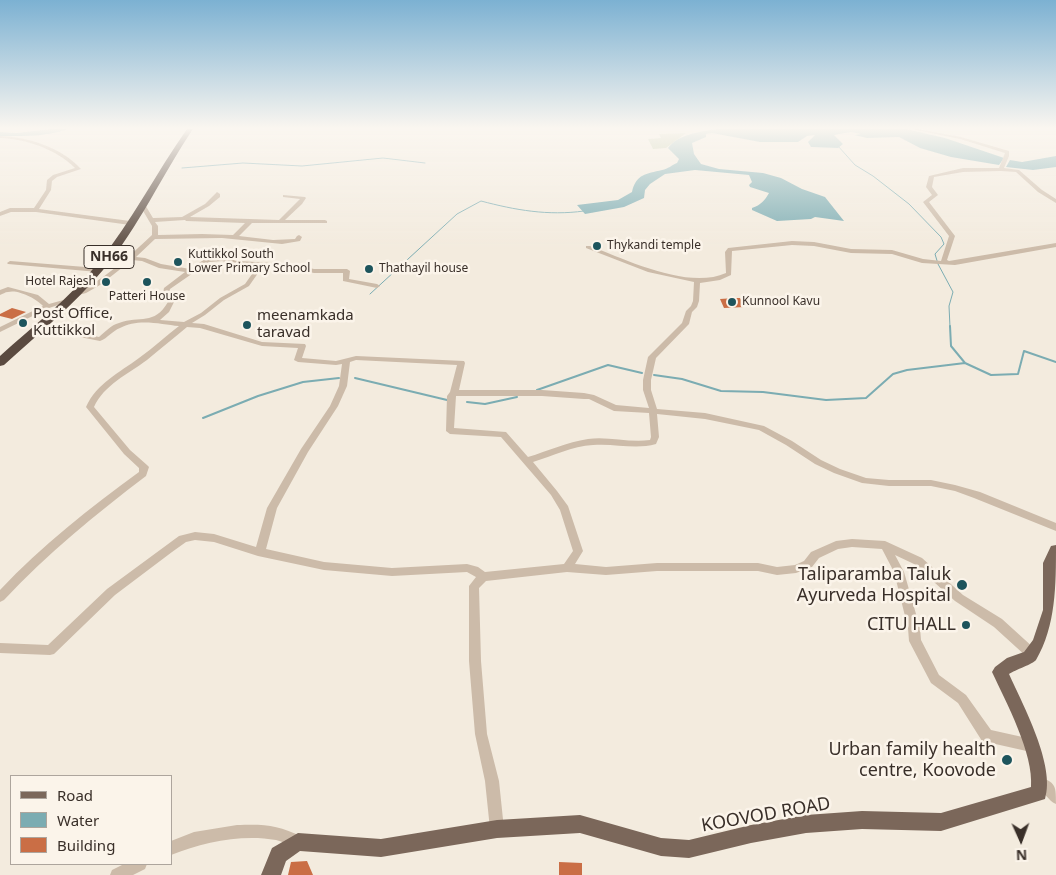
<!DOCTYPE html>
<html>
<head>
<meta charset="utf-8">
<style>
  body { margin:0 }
  #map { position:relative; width:1056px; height:875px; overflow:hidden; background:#f3ebde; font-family:"Noto Sans",sans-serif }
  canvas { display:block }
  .legend { position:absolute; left:10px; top:775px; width:162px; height:90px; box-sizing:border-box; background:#fbf4ea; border:1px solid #ada59d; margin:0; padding:6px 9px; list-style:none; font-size:15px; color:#392f29 }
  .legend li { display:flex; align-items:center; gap:10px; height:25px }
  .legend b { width:25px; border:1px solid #ada59d }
  .north { position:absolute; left:996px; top:815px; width:50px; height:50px; -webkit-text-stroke:4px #fbf4ea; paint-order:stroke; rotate:178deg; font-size:14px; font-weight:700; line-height:20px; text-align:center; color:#392f29 }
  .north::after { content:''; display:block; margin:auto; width:18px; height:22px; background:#392f29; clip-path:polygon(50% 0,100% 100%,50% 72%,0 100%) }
</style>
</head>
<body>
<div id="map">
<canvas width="1056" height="875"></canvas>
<ul class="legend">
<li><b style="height:6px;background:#7b675a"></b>Road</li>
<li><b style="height:14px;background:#7bacb2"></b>Water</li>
<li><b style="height:14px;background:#ca6e45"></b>Building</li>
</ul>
<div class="north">N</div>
</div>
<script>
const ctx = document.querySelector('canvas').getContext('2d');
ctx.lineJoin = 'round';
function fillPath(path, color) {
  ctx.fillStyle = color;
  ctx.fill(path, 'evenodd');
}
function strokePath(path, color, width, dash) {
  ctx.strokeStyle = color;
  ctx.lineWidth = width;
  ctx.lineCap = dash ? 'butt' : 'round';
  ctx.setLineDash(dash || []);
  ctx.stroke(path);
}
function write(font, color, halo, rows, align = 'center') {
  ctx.font = font + ' "Noto Sans",sans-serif';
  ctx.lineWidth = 5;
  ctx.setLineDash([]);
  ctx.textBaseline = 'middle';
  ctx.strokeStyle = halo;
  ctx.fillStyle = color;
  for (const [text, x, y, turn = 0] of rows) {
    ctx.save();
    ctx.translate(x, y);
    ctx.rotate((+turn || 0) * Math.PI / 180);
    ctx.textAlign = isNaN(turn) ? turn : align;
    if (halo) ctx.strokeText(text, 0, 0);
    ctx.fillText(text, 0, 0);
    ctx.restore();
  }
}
fillPath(new Path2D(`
  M 686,133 L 666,148 L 653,149 L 648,139 L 661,138 L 659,134 Z`), '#b4c39d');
fillPath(new Path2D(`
  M 52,129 L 68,129 C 46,137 23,136 0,136 L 0,132 L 16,133 Z
  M 717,129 L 906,129 L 945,138 L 1004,158 L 999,165 L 951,157 L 920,148 L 899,137 L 867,138 L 854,135 L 861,134 L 851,132 L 834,135 L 843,144 L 838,148 L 811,147 L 808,142 L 815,135 L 807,136 L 798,142 L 760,142 L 712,133 L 706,134 L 706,137 L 692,143 L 694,154 L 701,164 L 719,169 L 763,173 L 781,178 L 802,189 L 825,197 L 844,221 L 815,217 L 811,219 L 777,221 L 752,210 L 752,208 C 761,205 765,200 769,193 L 750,187 L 749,185 L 752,182 L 749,175 L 695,170 L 665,174 L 650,184 L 645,190 L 644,198 L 624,207 L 585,214 L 577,205 L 618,200 L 632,192 C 636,174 646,174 662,170 C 668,169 672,165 677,163 L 679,159 L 668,148 C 679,134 698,132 717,129 Z
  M 1056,156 L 1056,167 L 1033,170 L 1006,167 L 1010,160 L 1022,162 Z`), '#7bacb2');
strokePath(new Path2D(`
  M 838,146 L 855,165 L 873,176 L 909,204 L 941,237 L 944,244 L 935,254 L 938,264 L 953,292 L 949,306 L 950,327
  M 182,168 L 243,163 L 302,166 L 383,158 L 425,163
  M 370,294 L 457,214 L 481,201 C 515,210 548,216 584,211`), '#7bacb2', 1);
strokePath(new Path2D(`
  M 950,326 L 951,346 L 965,363 L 991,375 L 1018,374 L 1024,351 L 1056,362
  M 654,375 L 682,379 L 721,391 L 763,392 L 826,400 L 866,398 L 893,374 L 907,370 L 965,363
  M 355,378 L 447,400
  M 537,390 L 608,365 L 642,373
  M 467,402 L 485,404 L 517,397
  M 203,418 L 258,396 L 303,382 L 339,378`), '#7bacb2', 2);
fillPath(new Path2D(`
  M 735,298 L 740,298 L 745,307 L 724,308 L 720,299 Z
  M 12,308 L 26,312 L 12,319 L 0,316 L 0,314 Z
  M 307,861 L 313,875 L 288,875 L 291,862 Z
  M 559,862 L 582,863 L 582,875 L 559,875 Z`), '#ca6e45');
fillPath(new Path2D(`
  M 911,129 L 918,129 L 961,137 L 1009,151 L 1009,156 L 1004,168 L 1019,170 L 1042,190 L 1056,199 L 1056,203 L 1038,192 L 1016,172 L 1001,171 L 963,172 L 934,177 L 932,187 L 938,195 L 929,202 L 955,236 L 947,260 L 949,261 L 1056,243 L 1056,247 L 955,265 L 922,263 L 892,254 L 851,253 L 814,246 L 792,245 L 732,251 L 731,275 L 720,280 L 700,283 L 699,301 L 697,307 L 692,312 L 689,324 L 656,358 L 651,380 L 651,390 L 657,409 L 705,413 L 764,426 L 792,441 L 821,460 L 840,469 L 866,478 L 889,480 L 931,480 L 955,485 L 980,492 L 1056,523 L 1056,531 L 974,498 L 955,491 L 931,486 L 889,486 L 862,483 L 834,473 L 815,464 L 786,445 L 759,430 L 705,419 L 657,414 L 659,437 L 656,444 C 635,450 614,443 593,445 C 572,446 553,456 533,462 L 557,491 L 568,506 L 583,551 L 575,564 L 606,567 L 657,563 L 758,563 L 777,567 L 795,565 L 804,561 L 811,552 L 836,541 L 852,539 L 885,541 L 922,558 L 963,595 L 1002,619 L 1035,649 L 1037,653 L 1035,657 L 1031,658 L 1027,657 L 994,627 L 955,601 L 914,564 L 895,555 L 904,572 L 920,628 L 921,640 L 939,675 L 966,695 L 991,730 L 1036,740 L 1038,745 L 1036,750 L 1031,752 L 982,741 L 958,703 L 931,683 L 909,641 L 908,628 L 894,572 L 882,549 L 852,547 L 838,549 L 819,558 L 812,567 L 796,573 L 777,575 L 758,571 L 657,571 L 606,575 L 567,572 L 486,581 L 479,588 L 481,661 L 487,734 L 499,781 L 504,829 L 502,834 L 497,836 L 492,834 L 490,829 L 485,781 L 475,734 L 469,661 L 469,586 L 476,577 L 467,572 L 392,576 L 324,570 L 258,556 L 214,542 L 195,540 L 186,542 L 172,552 L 115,595 L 54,654 L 50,655 L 0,653 L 0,643 L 48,645 L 107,589 L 179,536 L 195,532 L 214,534 L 256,547 L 267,508 L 301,449 L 330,406 L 339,386 L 342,364 L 336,365 L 298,362 L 294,360 L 298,348 L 262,346 L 200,328 L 187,327 C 174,338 160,349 147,360 C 128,374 104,385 94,407 L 130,450 L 147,465 L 149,467 L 146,476 C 96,514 47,554 4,600 L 0,602 L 0,590 C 42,545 90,508 139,472 L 139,468 L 124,454 L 86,407 C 97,383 119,373 139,358 C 153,348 166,336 179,326 C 161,324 137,318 120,328 C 112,331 108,338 100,341 L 39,329 L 35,327 L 39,325 L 99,337 C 105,332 111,325 119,323 C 140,315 154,326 168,302 L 163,293 L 164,288 L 185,272 L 159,268 L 142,261 L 132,260 L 100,285 L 86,293 L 75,296 L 72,294 C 79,289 89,287 97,281 C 117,268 135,251 152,235 L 152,226 L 139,204 L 140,203 L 144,203 L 153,218 L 182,217 L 205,204 L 217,192 L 220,194 L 220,197 L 209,206 L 190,217 L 279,220 L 300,199 L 283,197 L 283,195 L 305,197 L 306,198 L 302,204 L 285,220 L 325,220 L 327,221 L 327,223 L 252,223 L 239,236 L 273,240 L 295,239 L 297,236 L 299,235 L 302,237 L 300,241 L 282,244 L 222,238 L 155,239 L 136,257 L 145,258 L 161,264 L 190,269 L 205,259 L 222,257 L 238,261 L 290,264 L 314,269 L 347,269 L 350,271 L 349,279 L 377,284 L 380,286 L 377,288 L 343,281 L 343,273 L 314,273 L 290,268 L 263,266 L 249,286 L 224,300 L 205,315 L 192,323 L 204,324 L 262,342 L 305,344 L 306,346 L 302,358 L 336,361 L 356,356 L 464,361 L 465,363 L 459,390 L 542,390 L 584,393 L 594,395 L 616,405 L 649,408 L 643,390 L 643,380 L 648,357 L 682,323 L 686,311 L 691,306 L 693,301 L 694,282 L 648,272 L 586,248 L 586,246 L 590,246 C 627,260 688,290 726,273 L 725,252 L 728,248 L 792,241 L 814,242 L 851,249 L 892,250 L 923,259 L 941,261 L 949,236 L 923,202 L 932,195 L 926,187 L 929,176 L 963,168 L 999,168 L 1005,153 L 960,139 ZM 185,220 L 186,221 L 245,223 L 233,235 L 202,234 L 158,235 L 158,226 L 155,222 ZM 222,261 L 238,265 L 257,267 L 245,284 L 220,298 L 201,313 L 184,322 L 160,320 L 169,312 L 174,302 L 169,293 L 170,289 L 209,262 ZM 356,360 L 457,365 L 450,392 L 447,396 L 446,431 L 450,434 L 501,437 L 551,495 L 560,510 L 573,551 L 564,564 L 485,572 L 478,567 L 467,564 L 392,568 L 324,562 L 266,549 L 277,508 L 308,452 L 338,406 L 347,386 L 350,362 ZM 456,396 L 542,396 L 584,399 L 589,399 L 614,411 L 649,413 L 651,437 L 650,440 C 629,443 608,436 588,439 C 567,442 548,451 528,457 L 506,432 L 454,428 Z
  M 0,136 C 28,137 61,147 81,169 L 57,177 L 52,181 L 51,190 L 39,209 L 130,221 L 133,223 L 130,225 L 36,212 L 11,212 L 0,216 L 0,212 L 10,208 L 34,208 L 46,190 L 47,180 L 53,175 L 75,168 C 56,149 26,139 0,138 Z
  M 10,261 L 98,268 L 101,270 L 98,272 L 8,264 L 7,263 Z
  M 8,287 L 38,295 L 49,304 L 67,299 L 70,301 L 49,308 L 0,332 L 0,327 L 43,306 C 37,299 18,289 8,292 C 5,292 3,294 0,295 L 0,290 Z
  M 1042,778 C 1056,783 1056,787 1056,804 C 1047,800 1048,794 1037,790 L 1035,785 L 1037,780 Z
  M 237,825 C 266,824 277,825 303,837 L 305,842 L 303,847 L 298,849 C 291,846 284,842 276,840 C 242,834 203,842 171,855 L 171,841 L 194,832 Z
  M 124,864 L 147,864 L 145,869 L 133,875 L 110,875 L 112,870 Z`), '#ccbba9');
fillPath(new Path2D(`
  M 1056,545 C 1056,585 1056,626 1036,660 C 1033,664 1015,670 1009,674 C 1023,705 1056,766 1045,799 L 941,831 L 862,829 L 806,833 L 751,843 L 689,858 L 661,856 L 580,833 L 497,838 L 381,857 L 300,851 L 286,861 L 281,875 L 261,875 L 272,848 L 298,833 L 381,839 L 497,820 L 580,815 L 661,838 L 689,840 L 751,825 L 806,815 L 862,811 L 941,813 L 1031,787 C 1034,754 1006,702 992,672 L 995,667 L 1007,658 L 1024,652 L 1033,640 L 1043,610 L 1043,563 L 1051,546 Z`), '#7b675a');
fillPath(new Path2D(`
  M 187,129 L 193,129 C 162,175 139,227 103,270 C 74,305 38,334 4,365 L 0,366 L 0,356 C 33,326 70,298 98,263 C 132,221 156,173 187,129 Z`), '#5a4a40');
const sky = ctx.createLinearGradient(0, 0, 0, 251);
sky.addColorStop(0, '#7cb1d2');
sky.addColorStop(0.51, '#faf6f0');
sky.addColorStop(1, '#faf6f000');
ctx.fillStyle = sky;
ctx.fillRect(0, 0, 1056, 251);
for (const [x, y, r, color] of [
  [597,246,5,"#1d545c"],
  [178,262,5,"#1d545c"],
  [369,269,5,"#1d545c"],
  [106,282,5,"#1d545c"],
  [147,282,5,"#1d545c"],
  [732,302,5,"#1d545c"],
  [23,323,5,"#1d545c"],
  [247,325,5,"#1d545c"],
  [962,585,6,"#1d545c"],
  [966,625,5,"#1d545c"],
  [1007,760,6,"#1d545c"]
]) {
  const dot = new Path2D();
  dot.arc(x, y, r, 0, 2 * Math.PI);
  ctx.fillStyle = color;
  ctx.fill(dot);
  strokePath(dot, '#fbf4ea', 2);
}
write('12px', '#392f29', '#fbf4ea', [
  ["Thykandi temple",607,246],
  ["Kuttikkol South",188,255],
  ["Lower Primary School",188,269],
  ["Thathayil house",379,269],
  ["Hotel Rajesh",96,282,"right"],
  ["Patteri House",147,297,"center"],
  ["Kunnool Kavu",742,302]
], 'left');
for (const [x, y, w] of [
  [109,257,50]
]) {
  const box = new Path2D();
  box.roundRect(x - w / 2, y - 11.5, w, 23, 4);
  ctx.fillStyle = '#fbf4ea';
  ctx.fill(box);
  strokePath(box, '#392f29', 1);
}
write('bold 14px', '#392f29', null, [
  ["NH66",109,257]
]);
write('15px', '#392f29', '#fbf4ea', [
  ["Post Office,",33,314],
  ["Kuttikkol",33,331],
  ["meenamkada",257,316],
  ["taravad",257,333]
], 'left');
write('18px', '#392f29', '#fbf4ea', [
  ["Taliparamba Taluk",951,575],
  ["Ayurveda Hospital",951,596],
  ["CITU HALL",956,625],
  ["Urban family health",996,750],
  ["centre, Koovode",996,771]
], 'right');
write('18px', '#392f29', '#fbf4ea', [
  ["KOOVOD ROAD",766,815,-10]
]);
</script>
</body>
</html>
